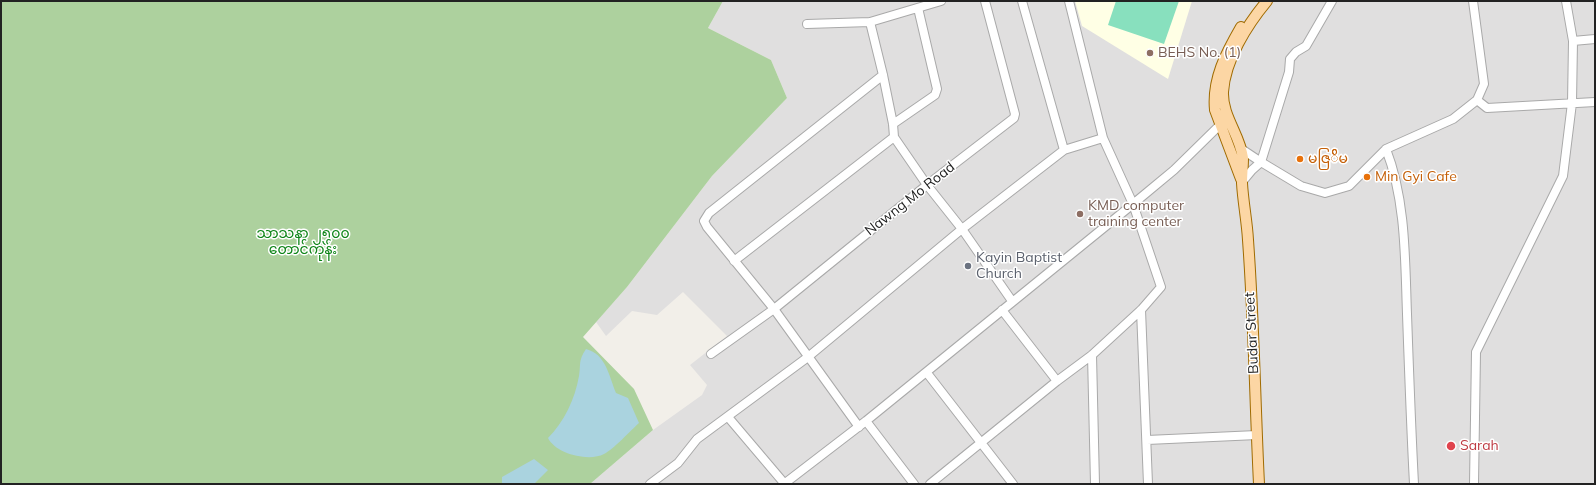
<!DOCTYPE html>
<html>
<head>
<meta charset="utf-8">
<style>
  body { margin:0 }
  #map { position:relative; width:1596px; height:485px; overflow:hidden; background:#f2efe9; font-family:Mulish,sans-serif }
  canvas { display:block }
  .frame { position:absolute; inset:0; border:2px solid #222; pointer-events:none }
</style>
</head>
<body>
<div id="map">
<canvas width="1596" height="485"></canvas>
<div class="frame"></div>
</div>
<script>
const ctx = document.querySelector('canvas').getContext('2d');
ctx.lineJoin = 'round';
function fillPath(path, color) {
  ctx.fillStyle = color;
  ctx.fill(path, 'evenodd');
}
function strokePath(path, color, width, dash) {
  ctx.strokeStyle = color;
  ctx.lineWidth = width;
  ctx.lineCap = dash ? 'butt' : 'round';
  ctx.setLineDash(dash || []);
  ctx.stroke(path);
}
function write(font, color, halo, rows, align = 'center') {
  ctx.font = font + ' Mulish,"Noto Sans Myanmar",sans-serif';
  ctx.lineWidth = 3;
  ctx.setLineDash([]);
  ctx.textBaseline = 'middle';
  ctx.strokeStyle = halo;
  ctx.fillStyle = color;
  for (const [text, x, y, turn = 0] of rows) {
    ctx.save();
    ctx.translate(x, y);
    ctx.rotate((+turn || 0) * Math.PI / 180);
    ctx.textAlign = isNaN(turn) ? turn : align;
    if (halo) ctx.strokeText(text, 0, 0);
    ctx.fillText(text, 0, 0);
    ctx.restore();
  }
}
fillPath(new Path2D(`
  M 723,1 L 1595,1 L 1595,484 L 590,484 L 653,430 L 702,395 L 707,385 L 690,365 L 727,336 L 683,292 L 657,315 L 632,311 L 606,336 L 596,322 L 627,287 L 712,176 L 787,98 L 771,60 L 708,28 Z`), '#e0dfdf');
fillPath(new Path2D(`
  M 1075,1 L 1192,1 L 1168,79 L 1082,26 Z`), '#ffffe5');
fillPath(new Path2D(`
  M 1,1 L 723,1 L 708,28 L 771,60 L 787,98 L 712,176 L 627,287 L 583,337 L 634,389 L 653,430 L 590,484 L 1,484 Z`), '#add19e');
fillPath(new Path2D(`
  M 1116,1 L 1179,1 L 1164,44 L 1108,25 Z`), '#88e0be');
fillPath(new Path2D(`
  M 586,349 C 606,354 609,376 616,393 L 628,398 L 639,423 C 630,431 614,449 604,454 C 589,462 556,454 548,438 C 564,422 575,399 579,376 C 581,364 578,361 586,349 Z
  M 534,459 L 548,470 L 534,484 L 502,484 L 502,477 Z`), '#aad3df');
const minor = new Path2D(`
  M 1332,1 L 1306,46 L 1296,52 L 1290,59 L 1289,72 L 1261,162 L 1301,186 L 1325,193 L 1349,186 L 1386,149 L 1453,119 L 1477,100 L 1484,84 L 1473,1
  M 870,22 L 883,75 L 893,124 L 894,137 L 927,185 L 962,229 L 1012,301
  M 807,24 L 870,22 L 941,1
  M 1573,41 L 1595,39
  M 1477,100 L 1487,108 L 1595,102
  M 893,124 L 935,95 L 937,89 L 918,8
  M 1240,148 L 1261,162 L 1252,170 L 1242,182
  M 1386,149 C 1406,200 1405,260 1407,314 C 1409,371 1411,427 1414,484
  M 1064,150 L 1103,138
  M 734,261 L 894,137
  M 1002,310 L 1057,381
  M 1141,310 L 1148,484
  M 711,354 L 774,309 L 927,185 L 1014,118 L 1015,114 L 985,1
  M 1092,355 L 1095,484
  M 927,373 L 1013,484
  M 728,417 L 784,483
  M 866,421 L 914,484
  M 859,427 L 774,309 L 707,227 L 704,221 L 709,213 L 883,75
  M 1147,440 L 1257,435
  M 650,484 L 678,463 L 697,439 L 808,357 L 962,229 L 1064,150 L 1022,1
  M 784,484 L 866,421 L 1133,204 L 1174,170 L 1224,121
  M 930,484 L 1057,381 L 1092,355 L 1141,310 L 1161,287 L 1133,204 L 1103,138 L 1069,1
  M 1474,484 L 1476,352 L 1563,176 L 1572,103 L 1573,41 L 1566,1`);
const major = new Path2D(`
  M 1241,179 L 1215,110 C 1212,79 1226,53 1241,27
  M 1259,484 C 1255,403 1254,321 1248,240 C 1247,221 1243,202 1242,183 C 1242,175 1243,166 1243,158 C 1240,135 1222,116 1223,92 C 1225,60 1247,25 1267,1`);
strokePath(minor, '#a9a9a9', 10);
strokePath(major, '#a06b00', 12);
strokePath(minor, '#fff', 8);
strokePath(major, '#fcd6a4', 10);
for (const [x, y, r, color] of [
  [1150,53,4,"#8d6e63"],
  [1300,159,4,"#e8710a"],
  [1367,177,4,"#e8710a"],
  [1080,214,4,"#8d6e63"],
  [968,266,4,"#6b7280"],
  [1451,446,5,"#e0444e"]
]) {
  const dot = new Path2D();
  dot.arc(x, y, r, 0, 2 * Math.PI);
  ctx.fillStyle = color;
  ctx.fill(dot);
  strokePath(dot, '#fff', 1.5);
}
write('14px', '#785e54', '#fff', [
  ["BEHS No. (1)",1158,53],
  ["KMD computer",1088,206],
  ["training center",1088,222]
], 'left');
write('14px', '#c56008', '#fff', [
  ["မဇြ်ိမ",1308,159],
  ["Min Gyi Cafe",1375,177]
], 'left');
write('14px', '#222', '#fff', [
  ["Nawng Mo Road",910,199,-38],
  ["Budar Street",1252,333,-93]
]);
write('14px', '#0c8416', '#fff', [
  ["သာသနာ ၂၅၀၀",303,234],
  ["တောင်ကုန်း",303,250]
]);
write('14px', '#5b616d', '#fff', [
  ["Kayin Baptist",976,258],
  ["Church",976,274]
], 'left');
write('14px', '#be3a42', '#fff', [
  ["Sarah",1460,446]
], 'left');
</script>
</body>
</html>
